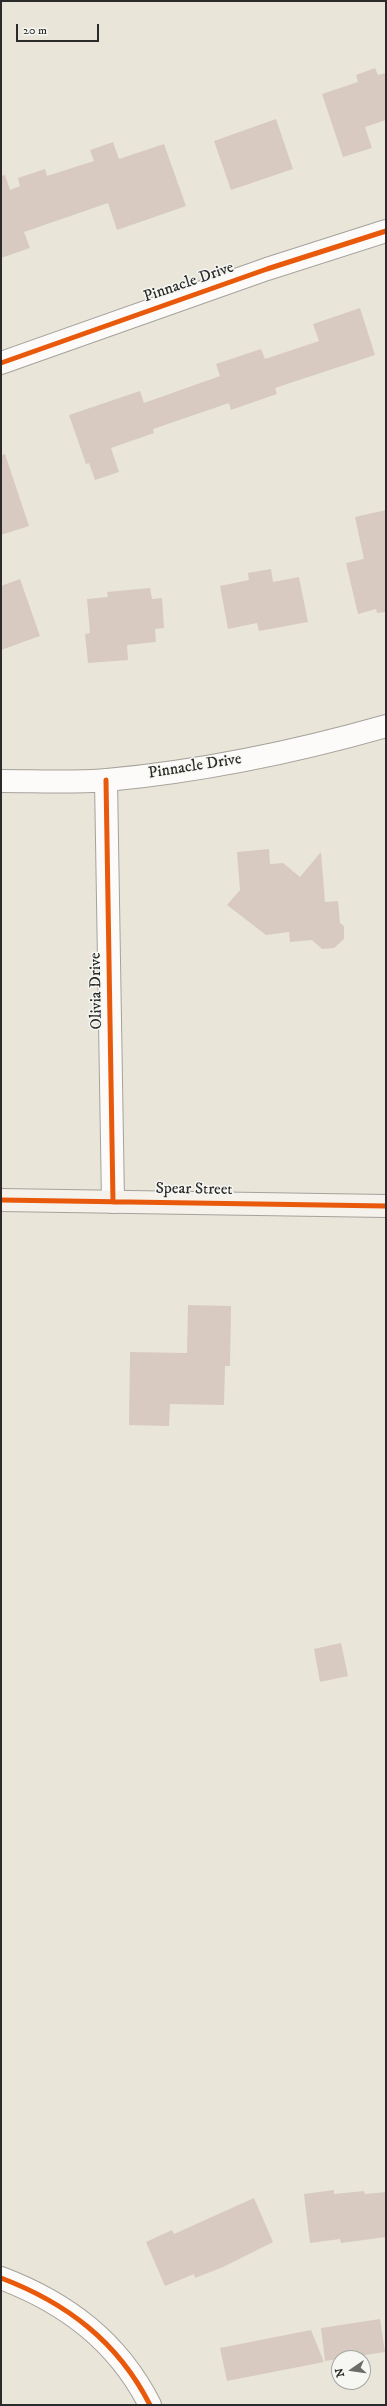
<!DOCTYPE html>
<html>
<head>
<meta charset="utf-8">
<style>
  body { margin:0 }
  #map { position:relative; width:387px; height:2406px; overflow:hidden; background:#eae5d9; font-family:"IM FELL DW Pica",serif }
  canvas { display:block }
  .frame { position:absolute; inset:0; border:2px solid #2b2b2b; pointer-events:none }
  .north { position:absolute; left:331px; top:2350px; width:40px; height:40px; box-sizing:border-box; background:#f6f6f2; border:1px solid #a5a5a2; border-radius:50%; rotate:257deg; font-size:11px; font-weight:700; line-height:16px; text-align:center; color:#2b2b2b }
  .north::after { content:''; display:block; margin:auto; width:14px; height:18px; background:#6e6c68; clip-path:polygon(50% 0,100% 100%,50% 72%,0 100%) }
  .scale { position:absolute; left:16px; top:24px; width:83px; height:18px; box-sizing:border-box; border:2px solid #2b2b2b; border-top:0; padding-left:5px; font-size:12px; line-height:14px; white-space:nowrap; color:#2b2b2b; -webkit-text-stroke:3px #f6f6f2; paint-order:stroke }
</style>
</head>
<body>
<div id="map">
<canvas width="387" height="2406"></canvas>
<div class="frame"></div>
<div class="north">N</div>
<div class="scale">20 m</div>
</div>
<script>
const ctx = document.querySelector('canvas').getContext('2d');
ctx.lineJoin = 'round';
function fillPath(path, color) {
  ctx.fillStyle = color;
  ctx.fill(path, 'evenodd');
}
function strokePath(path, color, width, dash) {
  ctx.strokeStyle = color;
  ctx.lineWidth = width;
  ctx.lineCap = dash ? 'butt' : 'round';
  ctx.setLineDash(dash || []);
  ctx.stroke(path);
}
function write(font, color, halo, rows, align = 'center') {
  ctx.font = font + ' "IM FELL DW Pica",serif';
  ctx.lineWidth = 3;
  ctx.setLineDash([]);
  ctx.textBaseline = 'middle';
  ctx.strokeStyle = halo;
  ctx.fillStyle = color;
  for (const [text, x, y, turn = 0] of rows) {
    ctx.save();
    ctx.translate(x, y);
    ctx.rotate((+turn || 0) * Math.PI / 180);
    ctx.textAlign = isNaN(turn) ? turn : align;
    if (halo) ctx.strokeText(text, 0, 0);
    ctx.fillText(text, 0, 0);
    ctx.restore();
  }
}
fillPath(new Path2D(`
  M 375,68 L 378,75 L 386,73 L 386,120 L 365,127 L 372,148 L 343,157 L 322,94 L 358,82 L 356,75 Z
  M 276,119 L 293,169 L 231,190 L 214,141 Z
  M 113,142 L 119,159 L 164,144 L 186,206 L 117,230 L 108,203 L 24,232 L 30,248 L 1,258 L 1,176 L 5,175 L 10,190 L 20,186 L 18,178 L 45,169 L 47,176 L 94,161 L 90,150 Z
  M 360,308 L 375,355 L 275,388 L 277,394 L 231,410 L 229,403 L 153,429 L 154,433 L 111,448 L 119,472 L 95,480 L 89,463 L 86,464 L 69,415 L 140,391 L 144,403 L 220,376 L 216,364 L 261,349 L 265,359 L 319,341 L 313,324 Z
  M 5,454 L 29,526 L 1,535 L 1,455 Z
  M 386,510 L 386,612 L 377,613 L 376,609 L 358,614 L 346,563 L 364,559 L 355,517 Z
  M 271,569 L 273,582 L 299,577 L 308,622 L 259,631 L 257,623 L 228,629 L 220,586 L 249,580 L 248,573 Z
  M 20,579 L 40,636 L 1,650 L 1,586 Z
  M 150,588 L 152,599 L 162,598 L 164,628 L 155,629 L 156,642 L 127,645 L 128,660 L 88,663 L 85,634 L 90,633 L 87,599 L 108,597 L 107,592 Z
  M 269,849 L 270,864 L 283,863 L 300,877 L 321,852 L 325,902 L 338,901 L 340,923 L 344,926 L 344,939 L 334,948 L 322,949 L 312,940 L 290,942 L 289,932 L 266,935 L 227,905 L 240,890 L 237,852 Z
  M 188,1305 L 231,1306 L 230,1366 L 225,1366 L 224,1405 L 170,1404 L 169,1426 L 129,1425 L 130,1352 L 187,1353 Z
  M 341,1643 L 348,1676 L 320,1682 L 314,1649 Z
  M 334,2190 L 334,2194 L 364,2191 L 365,2194 L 386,2192 L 386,2237 L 341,2243 L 340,2239 L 310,2243 L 304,2194 Z
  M 254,2198 L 273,2242 L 223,2267 L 195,2278 L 194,2274 L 165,2286 L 146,2242 L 172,2230 L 174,2234 Z
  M 380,2319 L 385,2352 L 325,2361 L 321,2328 Z
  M 311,2330 L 324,2362 L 227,2381 L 220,2348 Z`), '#d8cac1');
const street = new Path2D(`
  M 1,363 L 267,269 L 386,231
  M 106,780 L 113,1202
  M 1,781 C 36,781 72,783 107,780 C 202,771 295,752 386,726
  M 1,2278 C 67,2303 118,2342 150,2405`);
const secondary = new Path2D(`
  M 1,1200 L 386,1206`);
strokePath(street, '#a5a29b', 24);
strokePath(secondary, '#a5a29b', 24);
strokePath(street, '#fcfbf9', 22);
strokePath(secondary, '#f5f1eb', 22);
strokePath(new Path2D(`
  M 1,363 L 267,269 L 386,231
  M 106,780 L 113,1202
  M 1,1200 L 386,1206
  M 1,2278 C 67,2303 118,2342 150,2405`), '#e8590c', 5);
write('16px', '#2b2b2b', '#f6f6f2', [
  ["Pinnacle Drive",189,283,-19],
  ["Pinnacle Drive",195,767,-9],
  ["Olivia Drive",97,991,-91],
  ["Spear Street",194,1190,1]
]);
</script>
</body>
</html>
